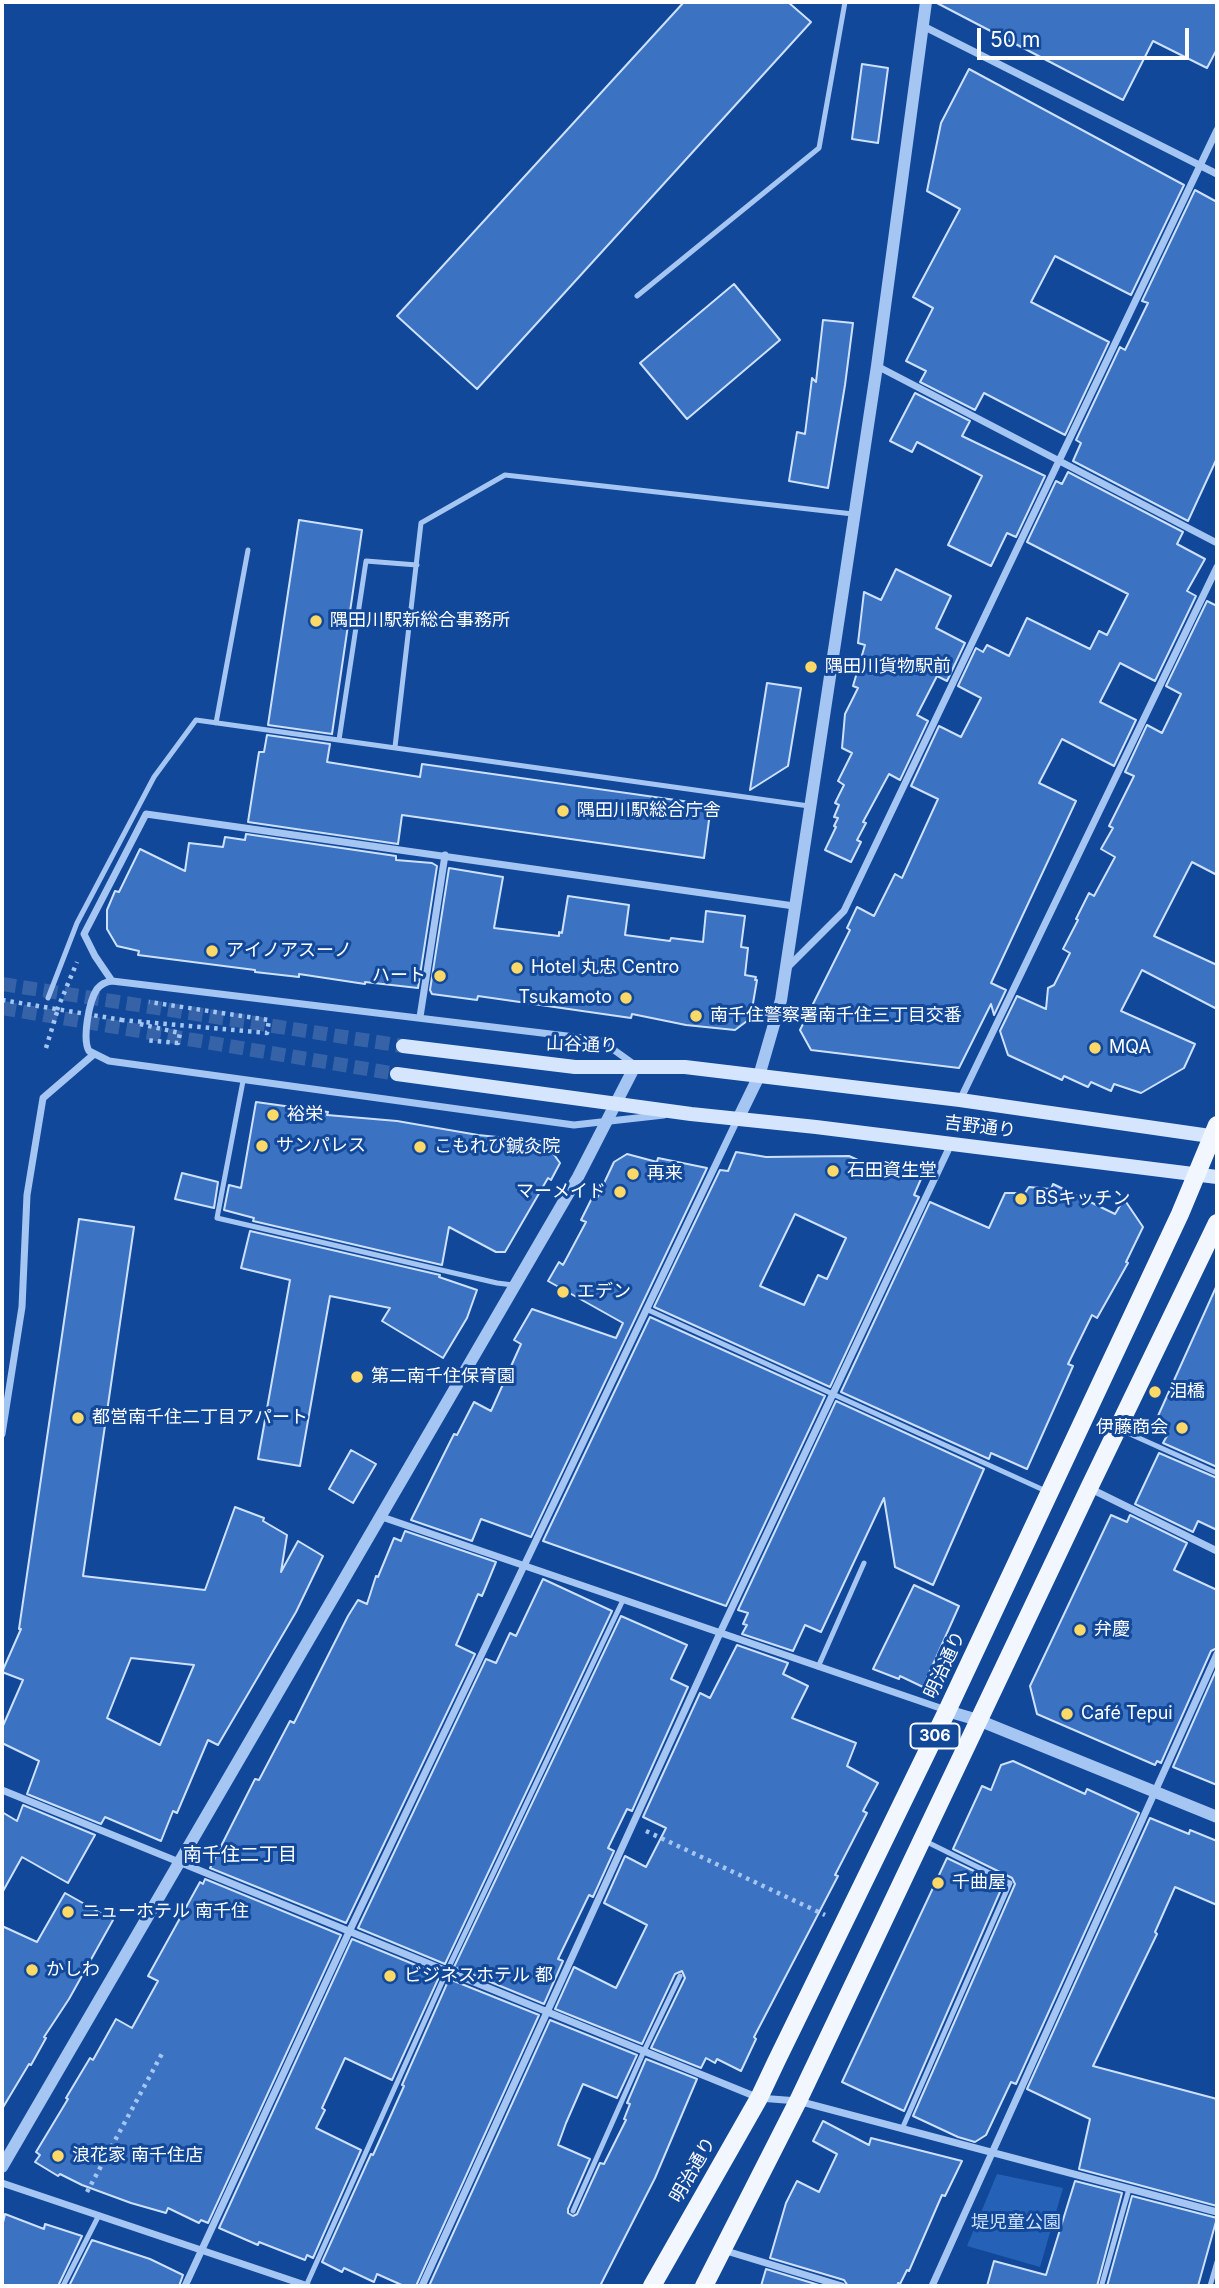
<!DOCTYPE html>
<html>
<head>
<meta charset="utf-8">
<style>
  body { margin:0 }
  #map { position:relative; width:1219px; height:2288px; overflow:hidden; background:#124899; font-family:Inter,sans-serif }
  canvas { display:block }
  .frame { position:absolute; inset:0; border:4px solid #fff; pointer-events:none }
  .scale { position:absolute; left:977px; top:28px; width:212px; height:32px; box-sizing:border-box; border:4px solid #fff; border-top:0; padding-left:9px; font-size:21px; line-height:24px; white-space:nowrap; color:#fff; -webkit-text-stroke:5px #124899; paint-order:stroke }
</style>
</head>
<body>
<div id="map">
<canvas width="1219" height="2288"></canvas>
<div class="frame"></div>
<div class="scale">50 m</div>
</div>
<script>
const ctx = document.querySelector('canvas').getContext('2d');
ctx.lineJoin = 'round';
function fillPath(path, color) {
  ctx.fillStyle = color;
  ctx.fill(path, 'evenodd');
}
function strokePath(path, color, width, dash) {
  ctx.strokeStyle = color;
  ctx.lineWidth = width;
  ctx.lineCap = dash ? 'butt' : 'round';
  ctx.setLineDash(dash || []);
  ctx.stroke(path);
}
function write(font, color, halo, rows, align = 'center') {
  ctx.font = font + ' Inter,"Noto Sans JP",sans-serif';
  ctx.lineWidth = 6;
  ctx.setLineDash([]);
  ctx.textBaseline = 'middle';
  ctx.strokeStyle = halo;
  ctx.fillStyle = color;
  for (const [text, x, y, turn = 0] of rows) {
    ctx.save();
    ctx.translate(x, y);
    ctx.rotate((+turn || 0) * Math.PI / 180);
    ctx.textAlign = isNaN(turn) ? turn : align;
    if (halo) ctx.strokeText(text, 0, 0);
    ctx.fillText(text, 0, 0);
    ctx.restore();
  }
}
fillPath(new Path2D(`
  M 997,2174 L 1063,2188 L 1040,2267 L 967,2246 Z`), '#2562b7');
const building = new Path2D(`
  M 684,2 L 788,2 L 811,22 L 477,389 L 397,316 Z
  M 935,2 L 1217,2 L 1217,49 L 1207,68 L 1153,41 L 1123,100 Z
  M 862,64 L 888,68 L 878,143 L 852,139 Z
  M 969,69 L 1184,185 L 1131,295 L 1055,256 L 1031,302 L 1109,342 L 1065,435 L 984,393 L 975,410 L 920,382 L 926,371 L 906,361 L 933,308 L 913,297 L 960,209 L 927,191 L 941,123 Z
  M 1195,190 L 1217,202 L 1217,458 L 1188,521 L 1073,461 L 1081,443 L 1076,440 L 1120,347 L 1125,350 L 1148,303 L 1142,301 Z
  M 734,284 L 780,340 L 687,419 L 640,363 Z
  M 823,320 L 853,323 L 845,385 L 828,488 L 789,481 L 797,432 L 805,434 L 812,378 L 816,382 Z
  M 915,393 L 970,421 L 962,436 L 1045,476 L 1016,537 L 1007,533 L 991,566 L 948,545 L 982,476 L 917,442 L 912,452 L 890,441 Z
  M 1068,472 L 1183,532 L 1177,544 L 1205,559 L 1187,591 L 1196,596 L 1155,681 L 1120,663 L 1100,702 L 1136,720 L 1114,766 L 1062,739 L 1039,783 L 1076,801 L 991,983 L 1006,990 L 994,1015 L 991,1004 L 959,1068 L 811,1050 L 800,1030 L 850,930 L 847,928 L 857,907 L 874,916 L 895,874 L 902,878 L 938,799 L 911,786 L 939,726 L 961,737 L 981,698 L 958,686 L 976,648 L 983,652 L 987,645 L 1009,656 L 1027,618 L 1090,649 L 1099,631 L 1107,635 L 1128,594 L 1027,542 L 1056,481 L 1062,484 Z
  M 299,520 L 362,530 L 332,734 L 268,725 Z
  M 896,569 L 951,596 L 936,628 L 965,643 L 947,681 L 937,676 L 917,715 L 928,721 L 900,780 L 889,774 L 863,822 L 866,823 L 857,840 L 861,842 L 851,862 L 825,850 L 836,827 L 834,826 L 838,818 L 834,817 L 839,805 L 835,803 L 844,785 L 838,781 L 852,753 L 842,748 L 845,714 L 858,688 L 853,686 L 865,645 L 858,643 L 864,592 L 881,600 Z
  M 1207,601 L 1217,606 L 1217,875 L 1192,862 L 1154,936 L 1217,965 L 1217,1009 L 1142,970 L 1121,1011 L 1195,1044 L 1184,1068 L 1141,1093 L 1114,1084 L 1111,1091 L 1091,1082 L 1088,1087 L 1064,1076 L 1062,1080 L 1008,1055 L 1000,1031 L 1017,996 L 1046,1009 L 1048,988 L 1054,985 L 1070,953 L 1063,949 L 1078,920 L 1076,919 L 1089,893 L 1094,896 L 1115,857 L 1101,849 L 1113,828 L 1109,826 L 1134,776 L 1125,772 L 1147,725 L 1162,733 L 1181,694 L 1166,686 Z
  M 767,683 L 801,688 L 788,766 L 750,790 Z
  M 267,735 L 330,744 L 327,762 L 420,777 L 422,764 L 711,805 L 704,858 L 402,815 L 398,844 L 248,822 L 259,752 L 264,752 Z
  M 246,834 L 396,856 L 396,860 L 432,863 L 437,866 L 418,988 L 365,982 L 365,984 L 299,974 L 299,977 L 255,972 L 255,970 L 138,955 L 139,951 L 117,946 L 107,929 L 107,910 L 115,891 L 119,892 L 140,849 L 185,871 L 189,843 L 223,847 L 225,837 L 245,840 Z
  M 449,868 L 503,877 L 494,928 L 559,936 L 559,932 L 562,933 L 568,896 L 629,905 L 625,935 L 670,941 L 671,938 L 703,942 L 706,911 L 745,916 L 741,947 L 748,948 L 745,975 L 756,977 L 755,980 L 757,980 L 751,1015 L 747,1021 L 735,1030 L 686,1025 L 632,1014 L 631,1018 L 478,996 L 477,1000 L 432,994 L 430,990 Z
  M 256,1102 L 328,1112 L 327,1115 L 397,1121 L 478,1135 L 545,1142 L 560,1163 L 551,1180 L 548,1178 L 505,1252 L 496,1252 L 449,1227 L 442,1265 L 253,1221 L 254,1218 L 224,1210 L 229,1185 L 241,1188 Z
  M 736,1152 L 766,1157 L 849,1156 L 869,1165 L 892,1169 L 893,1167 L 921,1179 L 914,1195 L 919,1197 L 830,1387 L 654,1307 L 720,1170 L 728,1171 ZM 795,1214 L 846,1238 L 827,1279 L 818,1275 L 804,1305 L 760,1286 Z
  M 627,1154 L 657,1162 L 658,1158 L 707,1168 L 531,1537 L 481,1519 L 472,1541 L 411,1520 L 454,1434 L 457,1435 L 474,1402 L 491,1411 L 521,1344 L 514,1340 L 532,1309 L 616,1338 L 623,1323 L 548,1281 L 559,1262 L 563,1265 L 586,1222 L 581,1220 L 593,1196 L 597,1198 L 614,1162 Z
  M 182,1173 L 218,1182 L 214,1208 L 175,1199 Z
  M 1053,1184 L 1115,1214 L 1124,1199 L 1143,1227 L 1126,1262 L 1128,1263 L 1097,1318 L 1092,1315 L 1068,1364 L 1073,1366 L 1027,1469 L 991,1453 L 989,1459 L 841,1392 L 930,1202 L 989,1228 L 1005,1193 L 1025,1193 L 1029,1187 L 1051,1189 Z
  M 79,1219 L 134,1227 L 83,1576 L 205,1590 L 235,1507 L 264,1518 L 263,1521 L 287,1535 L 281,1572 L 298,1541 L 323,1556 L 296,1612 L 218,1745 L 208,1740 L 177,1813 L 173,1811 L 161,1841 L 105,1817 L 101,1824 L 27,1794 L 39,1761 L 2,1743 L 2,1728 L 23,1680 L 2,1672 L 21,1629 L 19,1629 ZM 131,1658 L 194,1665 L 160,1745 L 107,1718 Z
  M 250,1231 L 440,1275 L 439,1277 L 477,1290 L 467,1318 L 443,1358 L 382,1321 L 390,1308 L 330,1296 L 300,1466 L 258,1459 L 290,1280 L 241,1268 Z
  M 1217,1285 L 1217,1467 L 1163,1443 L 1168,1434 L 1153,1427 Z
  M 650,1317 L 825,1396 L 726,1606 L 543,1541 Z
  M 836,1401 L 984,1469 L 933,1585 L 895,1567 L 884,1498 L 821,1632 L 805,1625 L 793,1651 L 742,1634 L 747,1625 L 743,1624 L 748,1613 L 738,1610 Z
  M 351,1450 L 376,1464 L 353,1503 L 329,1489 Z
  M 1159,1453 L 1217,1478 L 1217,1530 L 1198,1521 L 1193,1532 L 1135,1504 Z
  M 1111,1515 L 1127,1522 L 1130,1515 L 1187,1543 L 1174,1570 L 1217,1590 L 1217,1648 L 1211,1651 L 1161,1763 L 1157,1761 L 1155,1765 L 1037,1714 L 1030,1686 Z
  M 405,1531 L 496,1562 L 482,1596 L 478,1594 L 456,1645 L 475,1654 L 346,1923 L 210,1868 L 255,1779 L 259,1780 L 290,1721 L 294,1723 L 348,1616 L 358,1600 L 367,1604 L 376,1576 L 378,1577 L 394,1538 L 401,1541 Z
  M 543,1579 L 612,1611 L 445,1964 L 358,1928 L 486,1659 L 496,1663 L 510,1633 L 516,1636 Z
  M 914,1585 L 959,1606 L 923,1687 L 900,1676 L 899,1679 L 873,1669 Z
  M 621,1616 L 687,1645 L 671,1679 L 688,1687 L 632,1811 L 627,1809 L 608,1848 L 614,1851 L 593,1897 L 589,1895 L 558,1959 L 563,1961 L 544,2004 L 454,1967 Z
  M 737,1645 L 788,1663 L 783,1674 L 808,1686 L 792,1718 L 856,1743 L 847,1766 L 878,1783 L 863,1811 L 867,1813 L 835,1875 L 838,1876 L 754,2037 L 756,2039 L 741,2071 L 717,2059 L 715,2063 L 706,2058 L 701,2068 L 651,2048 L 685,1978 L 682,1971 L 675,1974 L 642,2044 L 555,2009 L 574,1967 L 616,1988 L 647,1925 L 604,1903 L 625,1856 L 646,1867 L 666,1828 L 643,1817 L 700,1693 L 710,1698 Z
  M 1217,1668 L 1217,1785 L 1173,1767 Z
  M 1013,1761 L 1085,1794 L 1087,1789 L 1139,1813 L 1016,2084 L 1011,2082 L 986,2135 L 975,2142 L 958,2137 L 913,2116 L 1015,1884 L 1012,1878 L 953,1849 L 982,1786 L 991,1790 L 1001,1765 Z
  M 23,1805 L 95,1835 L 68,1883 L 22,1857 L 2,1893 L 2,1812 L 17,1821 Z
  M 1150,1818 L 1189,1834 L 1190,1830 L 1217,1841 L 1217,1905 L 1175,1887 L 1155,1932 L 1157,1934 L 1093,2066 L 1217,2099 L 1217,2206 L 1079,2169 L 1090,2119 L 1027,2089 Z
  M 947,1858 L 1003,1885 L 904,2111 L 842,2082 Z
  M 205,1879 L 341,1935 L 208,2223 L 201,2220 L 199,2223 L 168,2208 L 166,2213 L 131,2203 L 82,2185 L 60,2174 L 58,2176 L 35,2162 L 40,2155 L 36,2152 L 68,2099 L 66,2098 L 90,2058 L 93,2060 L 116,2019 L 132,2028 L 158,1981 L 148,1976 L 200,1882 L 203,1884 Z
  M 65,1893 L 113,1920 L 69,1999 L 44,2037 L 46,2038 L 31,2065 L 29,2064 L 2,2109 L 2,1926 L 37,1942 Z
  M 352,1939 L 440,1975 L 392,2080 L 345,2058 L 322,2108 L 325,2110 L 316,2128 L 361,2150 L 313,2258 L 307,2255 L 305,2260 L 259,2242 L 258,2245 L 219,2228 Z
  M 449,1979 L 539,2015 L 416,2286 L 404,2286 L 377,2274 L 374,2282 L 344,2268 L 342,2272 L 322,2262 L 371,2154 L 373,2155 L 404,2086 L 402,2085 Z
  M 550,2020 L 637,2055 L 617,2098 L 583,2084 L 566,2123 L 558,2145 L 590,2159 L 568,2209 L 568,2213 L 573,2216 L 577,2214 L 600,2163 L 604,2164 L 626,2120 L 624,2119 L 630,2104 L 627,2103 L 646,2059 L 697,2079 L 655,2178 L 600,2286 L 429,2286 Z
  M 823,2121 L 869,2145 L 871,2138 L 962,2161 L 945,2196 L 942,2195 L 909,2271 L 907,2270 L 900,2284 L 898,2283 L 897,2286 L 848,2286 L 844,2280 L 770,2258 L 786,2203 L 797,2181 L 819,2192 L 837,2154 L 813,2141 Z
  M 1075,2181 L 1122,2193 L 1097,2286 L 987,2286 L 994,2261 L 1046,2275 Z
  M 1132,2196 L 1217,2218 L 1198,2286 L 1107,2286 Z
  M 5,2214 L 44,2229 L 45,2224 L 82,2236 L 58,2286 L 2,2286 L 2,2227 Z
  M 92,2240 L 150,2259 L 183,2275 L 179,2286 L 69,2286 Z
  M 766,2269 L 822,2286 L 761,2286 Z`);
fillPath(building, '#3b72c1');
strokePath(building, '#cde1fd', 2);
strokePath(new Path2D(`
  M 2,984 L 403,1046
  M 2,1008 L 397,1074`), '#3663a8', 14, [14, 7]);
strokePath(new Path2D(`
  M 46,1048 L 57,1012
  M 646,1831 L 825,1915
  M 87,2192 L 164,2050`), '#a5c6f3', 4.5, [3.5, 5]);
strokePath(new Path2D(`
  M 637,296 L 819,148 L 845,2
  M 216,723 L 248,550
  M 339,740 L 366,561 L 417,565
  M 395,747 L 421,523 L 505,475 L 853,514
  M 48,998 L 77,923 L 154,777 L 196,720 L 809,806
  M 243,1081 L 217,1218 L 497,1283 L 513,1285
  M 646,1309 L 1048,1492
  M 1121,1430 L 1217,1473
  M 818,1667 L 864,1563
  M 902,2129 L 1010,1883 L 925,1841
  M 573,2211 L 644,2051 L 680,1976
  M 1102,2284 L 1129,2189
  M 63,2286 L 99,2215
  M 306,2286 L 447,1971 L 623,1600
  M 1210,2286 L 1217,2262`), '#a5c6f3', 5);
strokePath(new Path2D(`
  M 923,26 L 1217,174
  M 877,366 L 1217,543
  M 786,969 L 844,911 L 1217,130
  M 112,981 L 95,956 L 84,934 L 146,814 L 794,906
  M 420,1017 L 445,855
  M 635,1065 L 600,1040 L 112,981 C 105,982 101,984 97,989 C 89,1001 82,1039 89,1051 L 109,1061 L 574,1125 L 664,1115
  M 960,1100 L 1217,567
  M 2,1434 L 22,1307 L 27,1195 L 43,1098 L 93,1055
  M 1089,1488 L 1217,1551
  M 382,1517 L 946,1710
  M 2,1790 L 759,2098 L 798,2101 L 1217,2212
  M 2,2183 L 308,2286
  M 723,2250 L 842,2286
  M 185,2286 L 349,1932 L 737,1120
  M 422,2286 L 720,1633 L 951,1144
  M 932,2286 L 1217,1654`), '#a5c6f3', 7);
strokePath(new Path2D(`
  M 738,1119 L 759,1076 L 781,1000 L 877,366 L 926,2
  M 947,1711 L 978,1720 L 1217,1817
  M 2,2167 L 578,1177 L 635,1066`), '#a5c6f3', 12);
strokePath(new Path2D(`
  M 403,1046 L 575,1067 L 685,1067 L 960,1100 L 1217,1137
  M 397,1074 L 691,1114 L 816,1127 L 1217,1177`), '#d5e5fd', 14);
strokePath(new Path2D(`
  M 652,2286 L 759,2098 L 776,2062 L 947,1711 L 1180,1214 L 1217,1125
  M 704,2286 L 798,2101 L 1089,1488 L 1217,1223`), '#f1f6ff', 18);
strokePath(new Path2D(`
  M 2,1000 L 122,1020
  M 57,1010 L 77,962
  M 121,1020 L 267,1033 L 269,1020 L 149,1002
  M 140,1024 L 180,1033 L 178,1043 L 145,1040`), '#a5c6f3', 4.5, [3.5, 5]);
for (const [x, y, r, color] of [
  [316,621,7,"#ffd967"],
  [811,667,7,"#ffd967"],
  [563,811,7,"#ffd967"],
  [212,951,7,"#ffd967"],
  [517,968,7,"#ffd967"],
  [440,976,7,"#ffd967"],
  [626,998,7,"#ffd967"],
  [696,1016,7,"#ffd967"],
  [1095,1048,7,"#ffd967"],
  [273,1115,7,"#ffd967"],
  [262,1146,7,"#ffd967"],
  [420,1147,7,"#ffd967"],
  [833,1171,7,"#ffd967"],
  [633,1174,7,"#ffd967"],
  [620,1192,7,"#ffd967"],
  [1021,1199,7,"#ffd967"],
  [563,1292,7,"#ffd967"],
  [357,1377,7,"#ffd967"],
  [1155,1392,7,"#ffd967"],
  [78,1418,7,"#ffd967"],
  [1182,1428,7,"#ffd967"],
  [1080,1630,7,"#ffd967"],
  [1067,1714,7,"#ffd967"],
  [938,1883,7,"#ffd967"],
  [68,1912,7,"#ffd967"],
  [32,1970,7,"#ffd967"],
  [390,1976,7,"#ffd967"],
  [58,2156,7,"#ffd967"]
]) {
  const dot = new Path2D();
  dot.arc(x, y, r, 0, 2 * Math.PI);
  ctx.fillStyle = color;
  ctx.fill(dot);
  strokePath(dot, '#124899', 2.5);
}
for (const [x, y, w] of [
  [935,1736,49]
]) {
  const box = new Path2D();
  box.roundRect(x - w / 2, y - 12.5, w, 25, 5);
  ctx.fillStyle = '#124899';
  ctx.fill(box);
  strokePath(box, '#fff', 2);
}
write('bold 16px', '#fff', null, [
  ["306",935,1736]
]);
write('18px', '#fff', '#124899', [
  ["隅田川駅新総合事務所",330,621],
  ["隅田川貨物駅前",825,667],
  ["隅田川駅総合庁舎",577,811],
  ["アイノアスーノ",226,951],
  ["Hotel 丸忠 Centro",531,968],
  ["ハート",426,976,"right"],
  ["Tsukamoto",612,998,"right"],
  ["南千住警察署南千住三丁目交番",710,1016],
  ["MQA",1109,1048],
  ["裕栄",287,1115],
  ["サンパレス",276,1146],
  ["こもれび鍼灸院",434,1147],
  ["石田資生堂",847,1171],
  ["再来",647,1174],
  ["マーメイド",606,1192,"right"],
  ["BSキッチン",1035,1199],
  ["エデン",577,1292],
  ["第二南千住保育園",371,1377],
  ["泪橋",1169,1392],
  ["都営南千住二丁目アパート",92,1418],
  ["伊藤商会",1168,1428,"right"],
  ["弁慶",1094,1630],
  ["Café Tepui",1081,1714],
  ["千曲屋",952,1883],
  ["ニューホテル 南千住",82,1912],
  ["かしわ",46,1970],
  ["ビジネスホテル 都",404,1976],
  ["浪花家 南千住店",72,2156]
], 'left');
write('18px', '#fff', '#124899', [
  ["山谷通り",582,1045,2],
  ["吉野通り",980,1127,7],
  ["明治通り",945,1665,-65],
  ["明治通り",693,2170,-60]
]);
write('18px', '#cde1fd', '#124899', [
  ["堤児童公園",1016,2223]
]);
write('19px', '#fff', '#124899', [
  ["南千住二丁目",240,1855]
]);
</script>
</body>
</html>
